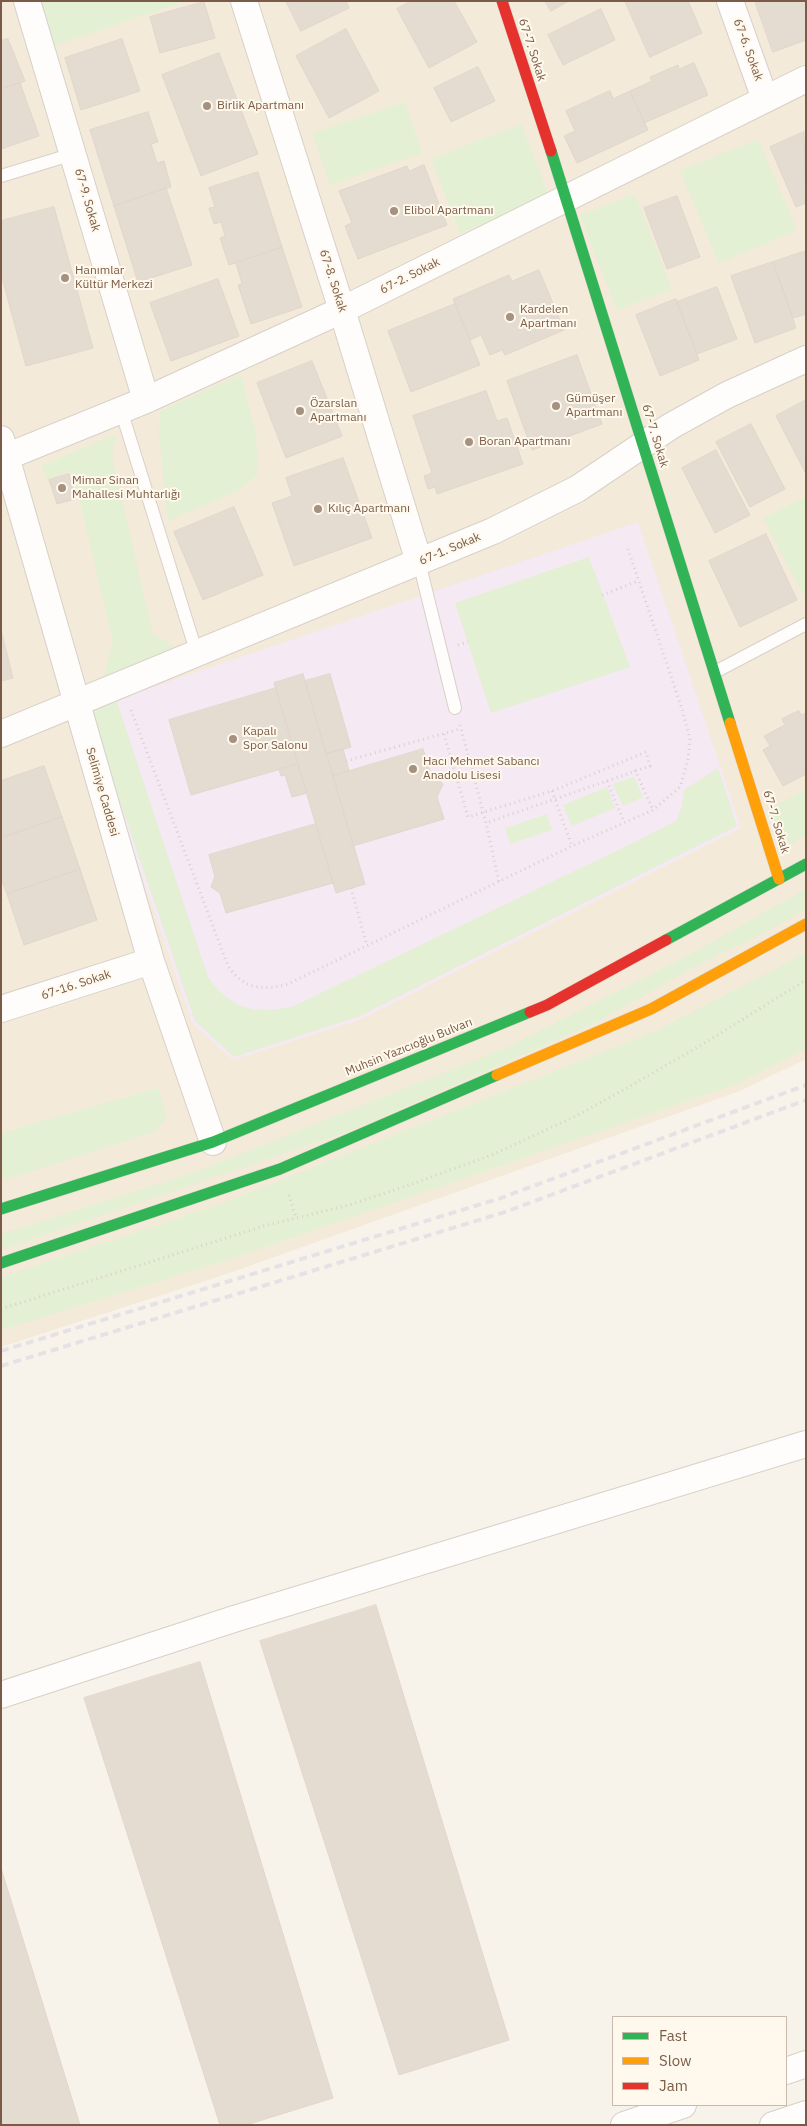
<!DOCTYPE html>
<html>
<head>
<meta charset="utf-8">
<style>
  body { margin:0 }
  #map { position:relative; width:807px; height:2126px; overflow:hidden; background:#f8f3ea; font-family:"IBM Plex Sans",sans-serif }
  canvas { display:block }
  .frame { position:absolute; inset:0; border:2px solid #7a5b47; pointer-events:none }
  .legend { position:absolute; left:612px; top:2016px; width:175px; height:90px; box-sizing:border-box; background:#fff9ed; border:1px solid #cabaab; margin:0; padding:6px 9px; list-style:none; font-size:15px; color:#7a5b47 }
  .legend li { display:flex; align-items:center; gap:10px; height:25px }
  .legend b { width:25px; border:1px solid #cabaab }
</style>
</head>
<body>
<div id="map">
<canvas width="807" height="2126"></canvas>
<div class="frame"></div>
<ul class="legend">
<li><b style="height:6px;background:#30b455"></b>Fast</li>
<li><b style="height:6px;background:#ff9f0a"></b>Slow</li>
<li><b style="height:6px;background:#e5322d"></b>Jam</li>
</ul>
</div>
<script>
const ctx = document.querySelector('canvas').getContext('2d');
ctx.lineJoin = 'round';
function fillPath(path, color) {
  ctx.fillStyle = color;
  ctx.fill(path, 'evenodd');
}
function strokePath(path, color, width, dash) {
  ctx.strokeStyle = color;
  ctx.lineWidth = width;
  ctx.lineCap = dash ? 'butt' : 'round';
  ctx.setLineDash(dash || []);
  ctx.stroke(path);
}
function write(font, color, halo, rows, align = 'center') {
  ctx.font = font + ' "IBM Plex Sans",sans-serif';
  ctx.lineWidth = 4;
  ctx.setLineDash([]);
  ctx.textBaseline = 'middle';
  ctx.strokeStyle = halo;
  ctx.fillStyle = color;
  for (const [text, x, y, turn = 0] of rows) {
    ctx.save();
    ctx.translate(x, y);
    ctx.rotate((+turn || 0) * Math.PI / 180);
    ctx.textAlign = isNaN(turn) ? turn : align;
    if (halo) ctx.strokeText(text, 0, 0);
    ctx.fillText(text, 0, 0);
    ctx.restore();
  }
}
fillPath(new Path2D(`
  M 1,1 L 806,1 L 806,1059 L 740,1091 L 224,1275 L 1,1347 Z`), '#f4eada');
fillPath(new Path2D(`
  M 638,522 L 741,828 L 359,1020 L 233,1060 L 192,1023 L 85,710 Z`), '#f5e9f3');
fillPath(new Path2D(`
  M 38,1 L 186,1 L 54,46 Z
  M 405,102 L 422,153 L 330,185 L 312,133 Z
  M 521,124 L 550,199 L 460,233 L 431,159 Z
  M 758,139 L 797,230 L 719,263 L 680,171 Z
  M 635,194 L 672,289 L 617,310 L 580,215 Z
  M 241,375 L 256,433 L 258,474 L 239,490 L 168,521 L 159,435 L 160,411 Z
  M 116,434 L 112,457 L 153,634 L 167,641 L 180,653 L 102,681 L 113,642 L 77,489 L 71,471 L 47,479 L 42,465 Z
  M 806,496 L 806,599 L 763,519 Z
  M 589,557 L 630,667 L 491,713 L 455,603 Z
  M 117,702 L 208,977 C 231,1010 256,1015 294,1006 L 635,842 L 677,820 L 682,806 L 684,790 L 718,768 L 737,826 L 358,1017 L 234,1057 L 195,1021 L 89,711 Z
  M 634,777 L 643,797 L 623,806 L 613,784 Z
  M 607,787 L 615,808 L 572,826 L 563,805 Z
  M 806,789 L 806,835 L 782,849 L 768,810 Z
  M 547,814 L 552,830 L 510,844 L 505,828 Z
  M 806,889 L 806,909 L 773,928 L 691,969 L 599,1021 L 350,1131 L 1,1250 L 1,1234 L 193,1173 L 506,1048 L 687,956 Z
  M 806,953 L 806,1049 L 737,1084 L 231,1259 L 1,1330 L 1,1277 L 220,1204 L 656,1031 Z
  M 158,1088 L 167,1118 L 155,1132 L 1,1181 L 1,1133 Z`), '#e3f0d3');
const building = new Path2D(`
  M 286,1 L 346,1 L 349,8 L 301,31 Z
  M 411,1 L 454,1 L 477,42 L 429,68 L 397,9 Z
  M 545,1 L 569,1 L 551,11 Z
  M 625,1 L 688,1 L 702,33 L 650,57 Z
  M 755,1 L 806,1 L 806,40 L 773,52 Z
  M 204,2 L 215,38 L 160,53 L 150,17 Z
  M 601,9 L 615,40 L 563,65 L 548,35 Z
  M 346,29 L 379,91 L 329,118 L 296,56 Z
  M 8,39 L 25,81 L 1,89 L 1,41 Z
  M 122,39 L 140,91 L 81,110 L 65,58 Z
  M 219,53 L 258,154 L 201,176 L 162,75 Z
  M 694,63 L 708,95 L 644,123 L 630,91 L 652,81 L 650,77 L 678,65 L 679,69 Z
  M 478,67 L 495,101 L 451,122 L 434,88 Z
  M 20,83 L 39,136 L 1,149 L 1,89 Z
  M 610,91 L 613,99 L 630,91 L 648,130 L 577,163 L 564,136 L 575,131 L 566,111 Z
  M 148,112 L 158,142 L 151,144 L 157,163 L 164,161 L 171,187 L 114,206 L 90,130 Z
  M 804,132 L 806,203 L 796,207 L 770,147 Z
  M 424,165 L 447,225 L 358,259 L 345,226 L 352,223 L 339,191 L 407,166 L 409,171 Z
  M 258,172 L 282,247 L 229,265 L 220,238 L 225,236 L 221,222 L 214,224 L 209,208 L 215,207 L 209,188 Z
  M 166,188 L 192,265 L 138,282 L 114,206 Z
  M 677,196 L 700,257 L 667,269 L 644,208 Z
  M 54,207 L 93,348 L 26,366 L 1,274 L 1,221 Z
  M 282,247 L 302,307 L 251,324 L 238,285 L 242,284 L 236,263 Z
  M 806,251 L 806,314 L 793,318 L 773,262 Z
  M 773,262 L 796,328 L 755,343 L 731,276 Z
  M 539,270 L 564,330 L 505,355 L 502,350 L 490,355 L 481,335 L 470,340 L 453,299 L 509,275 L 512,281 Z
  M 218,279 L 239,336 L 171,361 L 150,303 Z
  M 717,287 L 737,339 L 697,354 L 677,302 Z
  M 676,299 L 699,360 L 660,376 L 636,315 Z
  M 455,304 L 480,365 L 411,392 L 388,331 Z
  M 577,355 L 602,424 L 532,450 L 507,381 Z
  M 312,361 L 342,436 L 286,458 L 257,383 Z
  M 486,391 L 497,421 L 507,418 L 523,464 L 437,494 L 435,487 L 428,489 L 424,476 L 432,473 L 413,416 Z
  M 806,400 L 806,472 L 805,472 L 776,416 Z
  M 751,424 L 785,489 L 750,507 L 716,442 Z
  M 716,450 L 750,515 L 715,533 L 682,468 Z
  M 343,458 L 372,538 L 294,566 L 272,503 L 292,496 L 286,478 Z
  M 69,474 L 75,499 L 57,504 L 49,480 Z
  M 234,507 L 263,575 L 203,600 L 174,532 Z
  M 766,534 L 797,600 L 740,627 L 709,561 Z
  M 1,630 L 13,678 L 1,681 Z
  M 303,674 L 365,884 L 336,893 L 274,683 Z
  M 330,674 L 351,747 L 326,754 L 305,681 Z
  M 276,688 L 298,764 L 191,795 L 169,720 Z
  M 799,711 L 801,715 L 806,713 L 806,774 L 783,786 L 763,750 L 770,746 L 764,736 L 785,725 L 782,719 Z
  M 343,749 L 349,771 L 333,776 L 326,754 Z
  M 423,749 L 431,774 L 443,784 L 437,797 L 444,819 L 353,846 L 333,776 Z
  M 298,764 L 307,793 L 292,797 L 285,775 L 281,776 L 279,769 Z
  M 44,766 L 62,817 L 1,838 L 1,781 Z
  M 62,817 L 80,869 L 7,894 L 1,879 L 1,838 Z
  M 316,824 L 333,883 L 226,913 L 220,893 L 211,887 L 215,877 L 209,855 Z
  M 80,869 L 97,920 L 24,945 L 7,894 Z
  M 376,1605 L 509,2040 L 399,2075 L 260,1641 Z
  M 200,1662 L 333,2098 L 246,2125 L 220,2125 L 84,1698 Z
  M 1,1868 L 80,2125 L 1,2125 Z`);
fillPath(building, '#e5dcd1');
strokePath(building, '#e2d6cc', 1);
const lane = new Path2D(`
  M 1,176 L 73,154
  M 121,410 L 197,654
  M 419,562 L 455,708
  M 715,672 L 806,624`);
const street = new Path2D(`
  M 27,1 L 146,400
  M 244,1 L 342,310 L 419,562
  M 730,1 L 765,99
  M 1,439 L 151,961 L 213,1142
  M 1,459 L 146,400 L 342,310 L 806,79
  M 1,734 L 493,531 L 577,489 L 671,426 L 727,395 L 806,359
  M 1,1009 L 151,961
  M 1,1695 L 234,1619 L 806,1444
  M 786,2071 L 806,2064
  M 624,2125 L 683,2105
  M 773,2125 L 806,2114`);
const fast = new Path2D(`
  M 551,151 L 730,723
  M 666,940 L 806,864
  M 1,1209 L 213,1142 L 530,1012
  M 1,1263 L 280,1169 L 497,1075`);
const slow = new Path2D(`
  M 730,723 L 779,879
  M 497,1075 L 651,1009 L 806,924`);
const jam = new Path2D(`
  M 502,1 L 551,151
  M 530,1012 L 547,1005 L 666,940`);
strokePath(lane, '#d7d0c7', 14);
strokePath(street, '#d7d0c7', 28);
strokePath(fast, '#d8d0c6', 12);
strokePath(slow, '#d8d0c6', 12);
strokePath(jam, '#d8d0c6', 12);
strokePath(new Path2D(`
  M 602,595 L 638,581
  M 458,645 L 468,642
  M 131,710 L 228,966 C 243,989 263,991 288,984 L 572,846 L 653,810 L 680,787 L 688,760 L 690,739 L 682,709 L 628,549
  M 460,725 L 486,823 L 499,882
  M 444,734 L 468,817 L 552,791 L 646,752 L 650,766 L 486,823
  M 346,761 L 460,729
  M 635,770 L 653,810
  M 607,781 L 624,822
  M 552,791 L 572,846
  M 351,888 L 367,946
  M 289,1195 L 296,1218
  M 1,1309 L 264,1226 L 349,1205 L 415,1183 L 494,1154 L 572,1118 L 625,1089 L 703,1044 L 806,980`), '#d9d1ca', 3, [1, 4]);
strokePath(lane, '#fefdfc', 12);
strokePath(street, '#fefdfc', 26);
strokePath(fast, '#30b455', 11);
strokePath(slow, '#ff9f0a', 11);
strokePath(jam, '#e5322d', 11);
strokePath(new Path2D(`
  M 1,1351 L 501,1198 L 806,1085
  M 1,1366 L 505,1212 L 806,1100`), '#e5e2e5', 4, [8, 5]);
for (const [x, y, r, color] of [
  [207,106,5,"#a69080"],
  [394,211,5,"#a69080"],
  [65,278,5,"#a69080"],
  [510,317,5,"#a69080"],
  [556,406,5,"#a69080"],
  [300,411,5,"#a69080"],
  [469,442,5,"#a69080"],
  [62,488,5,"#a69080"],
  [318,509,5,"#a69080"],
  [233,739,5,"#a69080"],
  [413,769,5,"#a69080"]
]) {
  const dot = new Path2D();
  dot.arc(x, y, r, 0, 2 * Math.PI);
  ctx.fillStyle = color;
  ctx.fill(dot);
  strokePath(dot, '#fff9ed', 2);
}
write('12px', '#7a5b47', '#fff9ed', [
  ["67-7. Sokak",532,50,72],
  ["67-6. Sokak",748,50,70],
  ["67-9. Sokak",87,200,74],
  ["67-2. Sokak",410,276,-27],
  ["67-8. Sokak",333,281,72],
  ["67-7. Sokak",655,436,73],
  ["67-1. Sokak",450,549,-23],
  ["Selimiye Caddesi",102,792,74],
  ["67-7. Sokak",776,822,73],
  ["67-16. Sokak",76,985,-18],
  ["Muhsin Yazıcıoğlu Bulvarı",409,1047,-22]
]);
write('12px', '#7a5b47', '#fff9ed', [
  ["Birlik Apartmanı",217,106],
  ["Elibol Apartmanı",404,211],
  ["Hanımlar",75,271],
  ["Kültür Merkezi",75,285],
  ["Kardelen",520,310],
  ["Apartmanı",520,324],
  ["Gümüşer",566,399],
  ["Apartmanı",566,413],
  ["Özarslan",310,404],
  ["Apartmanı",310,418],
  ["Boran Apartmanı",479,442],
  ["Mimar Sinan",72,481],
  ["Mahallesi Muhtarlığı",72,495],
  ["Kılıç Apartmanı",328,509],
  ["Kapalı",243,732],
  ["Spor Salonu",243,746],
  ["Hacı Mehmet Sabancı",423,762],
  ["Anadolu Lisesi",423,776]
], 'left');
</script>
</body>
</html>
